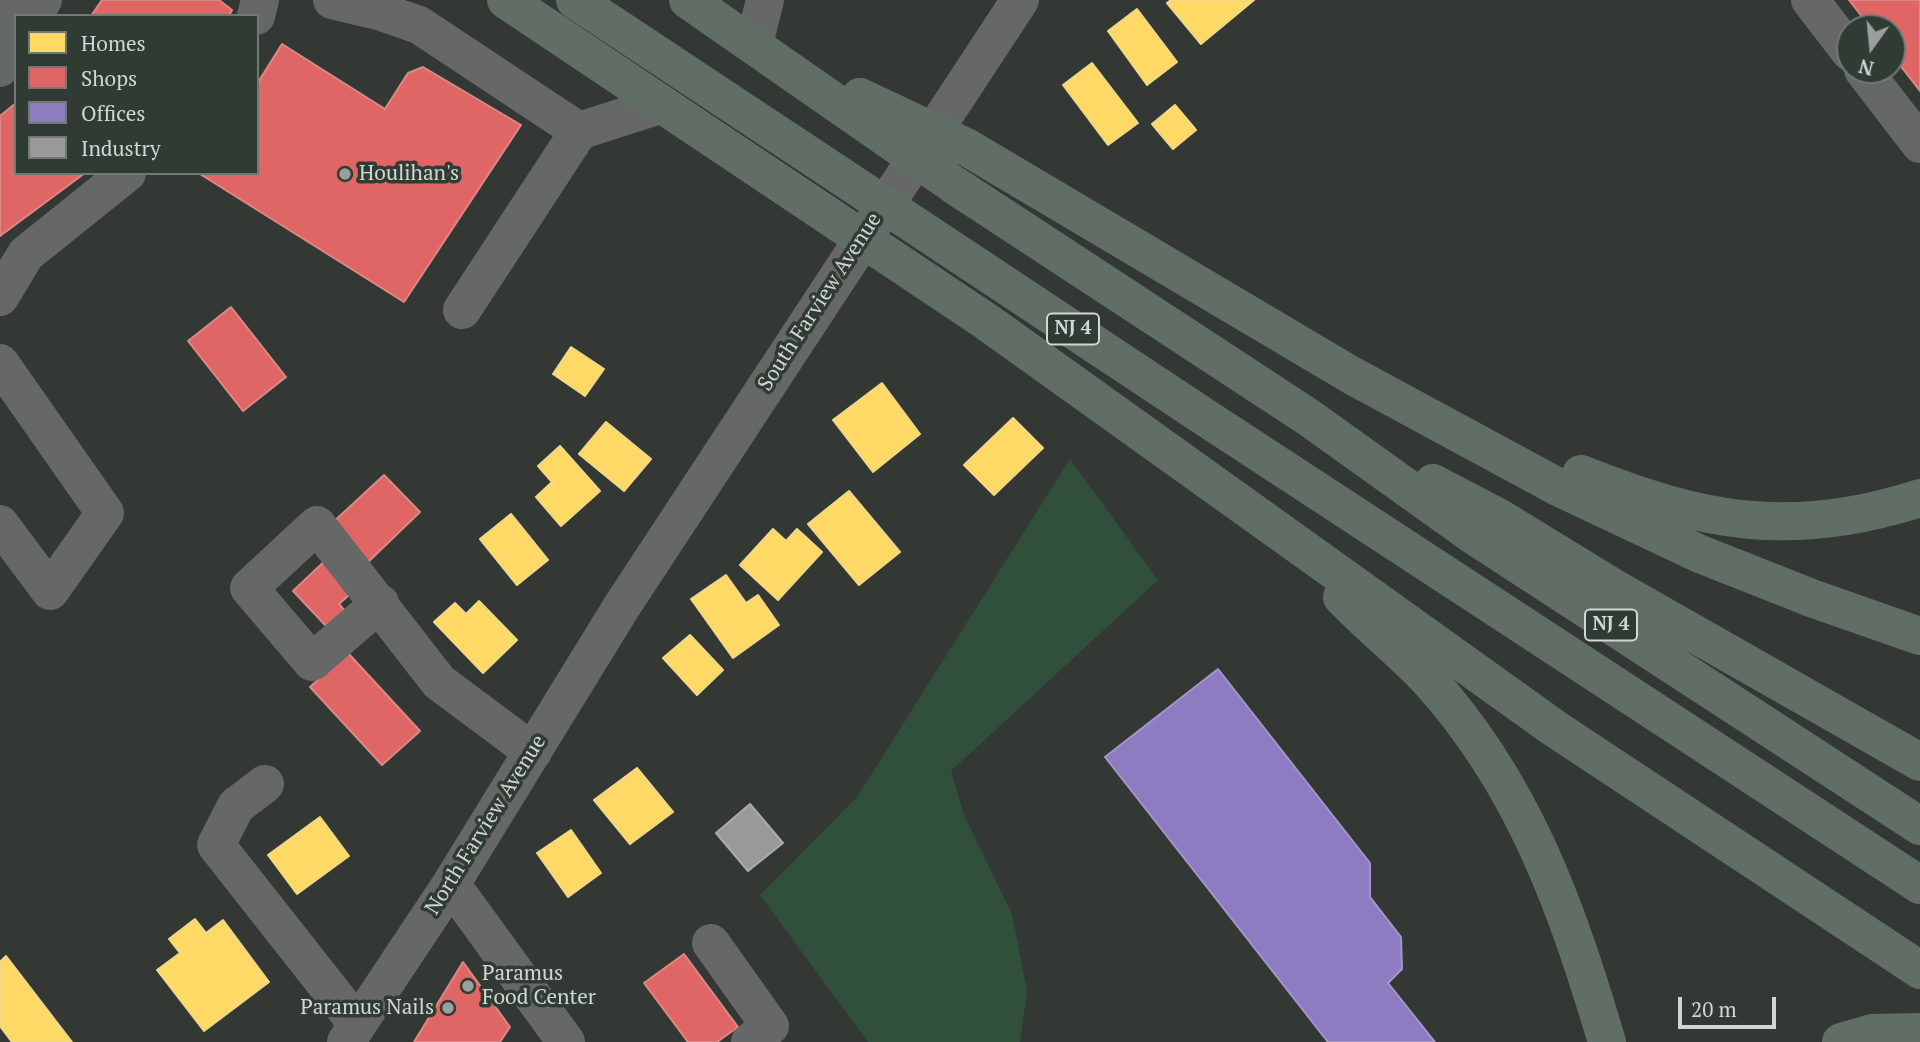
<!DOCTYPE html>
<html>
<head>
<meta charset="utf-8">
<style>
  body { margin:0 }
  #map { position:relative; width:1920px; height:1042px; overflow:hidden; background:#333835; font-family:"PT Serif",serif }
  canvas { display:block }
  .legend { position:absolute; left:14px; top:14px; width:245px; height:161px; box-sizing:border-box; background:#303b34; border:2px solid #707973; margin:0; padding:9px 12px; list-style:none; font-size:21px; color:#d1d7d2 }
  .legend li { display:flex; align-items:center; gap:14px; height:35px }
  .legend b { width:35px; border:2px solid #707973 }
  .north { position:absolute; left:1836px; top:14px; width:70px; height:70px; box-sizing:border-box; background:#303b34; border:2px solid #707973; border-radius:50%; rotate:195deg; font-size:19px; font-weight:700; line-height:28px; text-align:center; color:#d1d7d2 }
  .north::after { content:''; display:block; margin:auto; width:24px; height:32px; background:#9a9f9b; clip-path:polygon(50% 0,100% 100%,50% 72%,0 100%) }
  .scale { position:absolute; left:1678px; top:997px; width:98px; height:32px; box-sizing:border-box; border:4px solid #d1d7d2; border-top:0; padding-left:9px; font-size:21px; line-height:24px; white-space:nowrap; color:#d1d7d2; -webkit-text-stroke:5px #303b34; paint-order:stroke }
</style>
</head>
<body>
<div id="map">
<canvas width="1920" height="1042"></canvas>
<ul class="legend">
<li><b style="height:19px;background:#ffd966"></b>Homes</li>
<li><b style="height:19px;background:#e06666"></b>Shops</li>
<li><b style="height:19px;background:#8e7cc3"></b>Offices</li>
<li><b style="height:19px;background:#999"></b>Industry</li>
</ul>
<div class="north">N</div>
<div class="scale">20 m</div>
</div>
<script>
const ctx = document.querySelector('canvas').getContext('2d');
ctx.lineJoin = 'round';
function fillPath(path, color) {
  ctx.fillStyle = color;
  ctx.fill(path, 'evenodd');
}
function strokePath(path, color, width, dash) {
  ctx.strokeStyle = color;
  ctx.lineWidth = width;
  ctx.lineCap = dash ? 'butt' : 'round';
  ctx.setLineDash(dash || []);
  ctx.stroke(path);
}
function write(font, color, halo, rows, align = 'center') {
  ctx.font = font + ' "PT Serif",serif';
  ctx.lineWidth = 7;
  ctx.setLineDash([]);
  ctx.textBaseline = 'middle';
  ctx.strokeStyle = halo;
  ctx.fillStyle = color;
  for (const [text, x, y, turn = 0] of rows) {
    ctx.save();
    ctx.translate(x, y);
    ctx.rotate((+turn || 0) * Math.PI / 180);
    ctx.textAlign = isNaN(turn) ? turn : align;
    if (halo) ctx.strokeText(text, 0, 0);
    ctx.fillText(text, 0, 0);
    ctx.restore();
  }
}
fillPath(new Path2D(`
  M 1070,459 L 1158,580 L 951,771 L 964,815 L 1012,914 L 1027,991 L 1020,1042 L 868,1042 L 760,895 L 857,797 Z`), '#30503c');
const homes = new Path2D(`
  M 1171,0 L 1254,0 L 1201,44 L 1167,3 Z
  M 1137,9 L 1177,62 L 1147,85 L 1108,31 Z
  M 1092,63 L 1138,123 L 1108,145 L 1063,85 Z
  M 1175,105 L 1196,130 L 1173,149 L 1152,124 Z
  M 571,347 L 604,369 L 585,396 L 553,374 Z
  M 882,383 L 920,434 L 873,472 L 833,420 Z
  M 1013,418 L 1043,448 L 994,495 L 964,465 Z
  M 606,422 L 651,459 L 624,491 L 579,454 Z
  M 560,446 L 600,491 L 561,526 L 536,497 L 552,482 L 538,466 Z
  M 849,491 L 900,552 L 859,585 L 808,524 Z
  M 511,514 L 548,560 L 517,585 L 480,539 Z
  M 773,529 L 786,541 L 797,529 L 822,552 L 778,600 L 740,565 Z
  M 726,575 L 746,603 L 758,595 L 779,625 L 733,658 L 691,599 Z
  M 479,601 L 517,640 L 483,673 L 434,622 L 455,603 L 466,614 Z
  M 690,635 L 723,670 L 697,695 L 663,658 Z
  M 637,768 L 673,812 L 630,844 L 594,800 Z
  M 320,817 L 349,856 L 297,894 L 268,855 Z
  M 571,830 L 601,873 L 568,897 L 537,853 Z
  M 195,919 L 206,933 L 223,920 L 269,982 L 204,1031 L 157,970 L 180,953 L 169,939 Z
  M 6,956 L 72,1042 L 12,1042 L 0,1026 L 0,962 Z`);
fillPath(homes, '#ffd966');
strokePath(homes, '#f1d886', 2);
const shops = new Path2D(`
  M 102,0 L 219,0 L 232,10 L 229,16 L 91,16 Z
  M 1849,0 L 1920,0 L 1920,91 L 1892,55 L 1892,28 L 1871,28 Z
  M 282,44 L 385,109 L 408,73 L 423,67 L 521,125 L 404,302 L 200,174 L 257,173 L 257,84 Z
  M 16,103 L 16,173 L 85,173 L 0,236 L 0,116 Z
  M 231,307 L 286,377 L 243,411 L 188,341 Z
  M 384,475 L 420,512 L 366,564 L 329,526 Z
  M 330,556 L 359,586 L 339,604 L 345,611 L 327,627 L 293,591 Z
  M 348,653 L 420,731 L 382,765 L 310,687 Z
  M 684,954 L 738,1027 L 717,1042 L 688,1042 L 644,983 Z
  M 463,962 L 510,1027 L 500,1042 L 414,1042 Z`);
fillPath(shops, '#e06666');
strokePath(shops, '#dc8886', 2);
const offices = new Path2D(`
  M 1218,669 L 1370,863 L 1370,897 L 1401,937 L 1402,969 L 1388,983 L 1435,1042 L 1328,1042 L 1105,757 Z`);
fillPath(offices, '#8e7cc3');
strokePath(offices, '#a297c8', 2);
const industry = new Path2D(`
  M 750,804 L 783,843 L 748,871 L 716,833 Z`);
fillPath(industry, '#999');
strokePath(industry, '#aaacaa', 2);
strokePath(new Path2D(`
  M 332,0 L 382,12
  M 387,0 L 382,12 L 419,25 L 579,131 L 660,105
  M 1810,0 L 1850,52
  M 0,2 L 16,23
  M 33,16 L 43,0
  M 256,16 L 260,0
  M 754,44 L 765,0
  M 0,68 L 16,43
  M 1863,70 L 1920,144
  M 0,297 L 26,254 L 127,173
  M 462,310 L 579,131
  M 0,363 L 105,513 L 50,591 L 0,524
  M 380,603 L 312,662 L 249,588 L 317,525 L 439,682 L 533,752
  M 265,784 L 236,806 L 216,845 L 357,1024
  M 451,884 L 566,1042
  M 711,943 L 770,1026 L 750,1042
  M 346,1042 L 451,884 L 622,606 L 1020,0`), '#656866', 38);
strokePath(new Path2D(`
  M 506,0 L 987,322 L 1554,728 L 1920,970
  M 575,0 L 1203,416 L 1920,885
  M 688,0 L 954,185 L 1308,417 L 1473,535 L 1920,826
  M 860,97 L 968,148 L 1351,375 L 1558,487 L 1700,554 L 1814,599 L 1920,636
  M 1581,474 C 1704,523 1792,539 1920,498
  M 1433,483 L 1498,517 L 1614,588 L 1920,762
  M 1342,597 C 1369,625 1400,650 1427,678 C 1524,784 1567,908 1607,1042
  M 1841,1042 L 1872,1033 L 1920,1032`), '#606e65', 38);
for (const [x, y, r, color] of [
  [345,174,7,"#9a9f9b"],
  [468,986,7,"#9a9f9b"],
  [448,1008,7,"#9a9f9b"]
]) {
  const dot = new Path2D();
  dot.arc(x, y, r, 0, 2 * Math.PI);
  ctx.fillStyle = color;
  ctx.fill(dot);
  strokePath(dot, '#303b34', 2.5);
}
for (const [x, y, w] of [
  [1073,329,52],
  [1611,625,52]
]) {
  const box = new Path2D();
  box.roundRect(x - w / 2, y - 15.5, w, 31, 5);
  ctx.fillStyle = '#303b34';
  ctx.fill(box);
  strokePath(box, '#d1d7d2', 2);
}
write('bold 19px', '#d1d7d2', null, [
  ["NJ 4",1073,329],
  ["NJ 4",1611,625]
]);
write('21px', '#d1d7d2', '#303b34', [
  ["Houlihan's",359,174],
  ["Paramus",482,974],
  ["Food Center",482,998],
  ["Paramus Nails",434,1008,"right"]
], 'left');
write('21px', '#d1d7d2', '#303b34', [
  ["South Farview Avenue",820,302,-57],
  ["North Farview Avenue",486,825,-58]
]);
</script>
</body>
</html>
